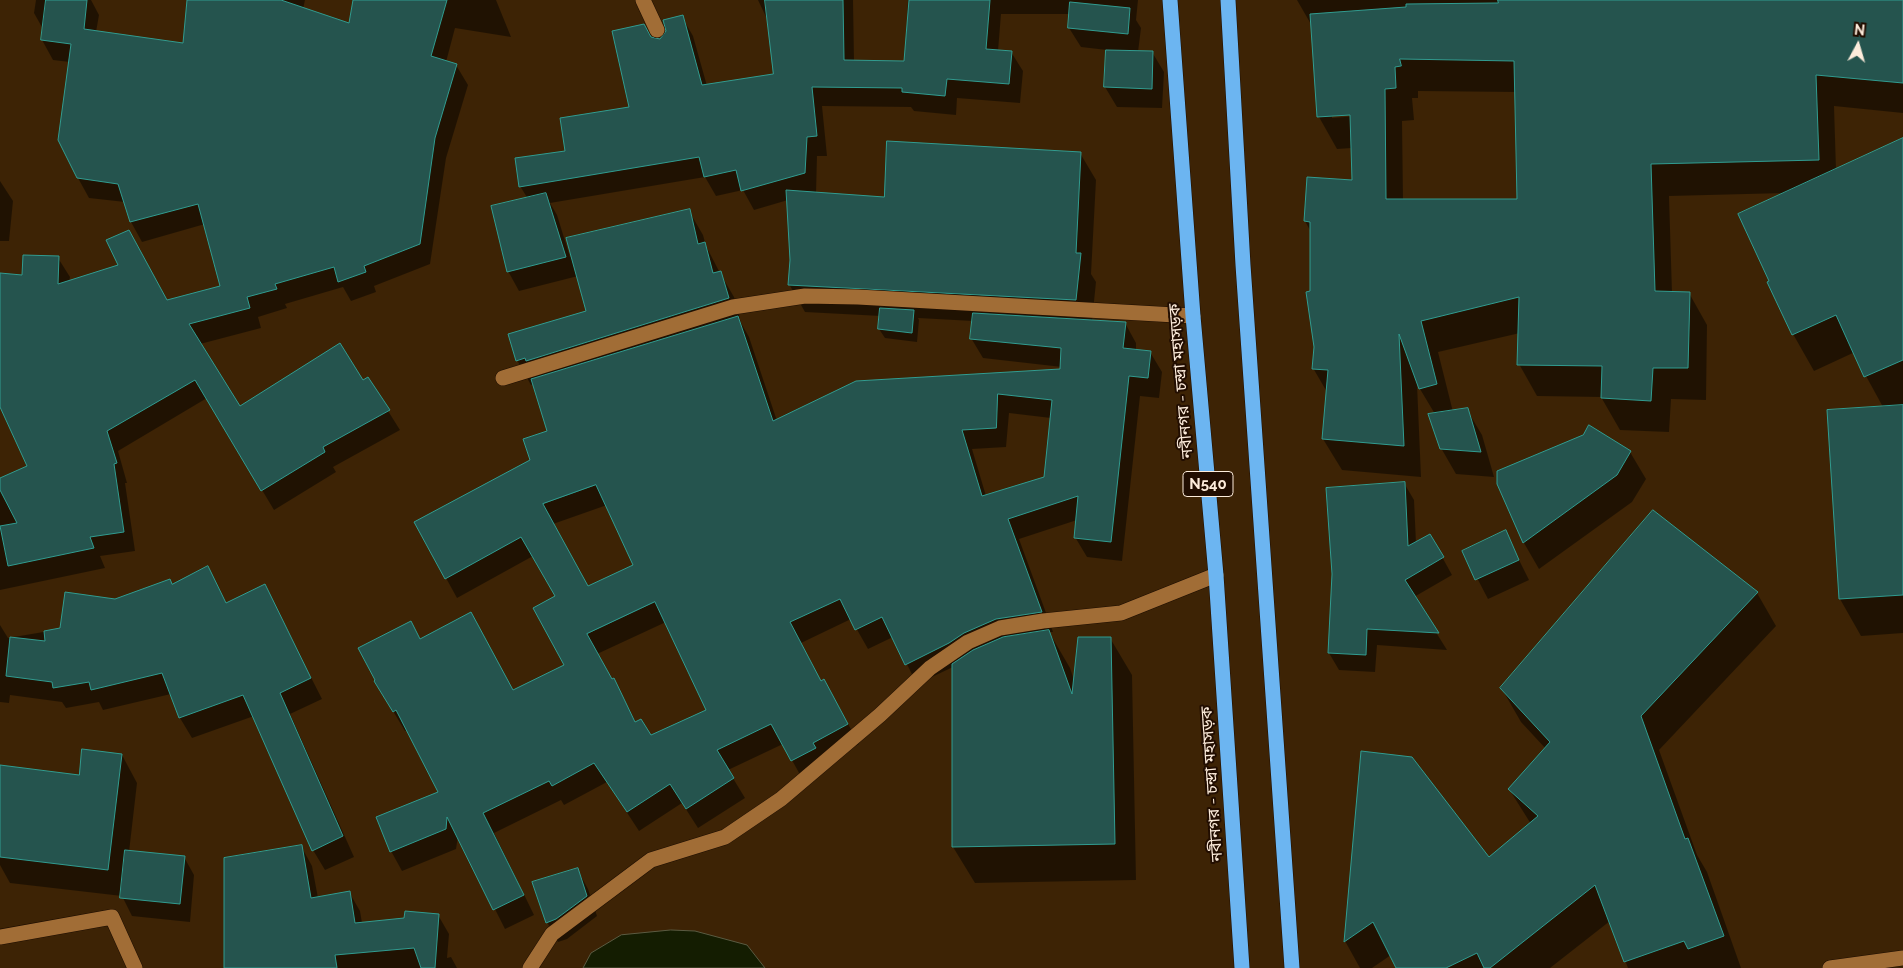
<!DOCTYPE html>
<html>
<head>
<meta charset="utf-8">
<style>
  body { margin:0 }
  #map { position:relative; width:1903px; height:968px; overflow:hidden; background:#3d2305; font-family:Raleway,sans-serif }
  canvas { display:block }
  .north { position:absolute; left:1833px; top:20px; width:50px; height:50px; -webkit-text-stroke:4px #210d00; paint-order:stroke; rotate:6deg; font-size:14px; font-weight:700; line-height:20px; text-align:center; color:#fdecdb }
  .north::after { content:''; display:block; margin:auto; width:18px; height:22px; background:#fdecdb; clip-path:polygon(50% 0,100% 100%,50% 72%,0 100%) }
</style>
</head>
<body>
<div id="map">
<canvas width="1903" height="968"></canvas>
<div class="north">N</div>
</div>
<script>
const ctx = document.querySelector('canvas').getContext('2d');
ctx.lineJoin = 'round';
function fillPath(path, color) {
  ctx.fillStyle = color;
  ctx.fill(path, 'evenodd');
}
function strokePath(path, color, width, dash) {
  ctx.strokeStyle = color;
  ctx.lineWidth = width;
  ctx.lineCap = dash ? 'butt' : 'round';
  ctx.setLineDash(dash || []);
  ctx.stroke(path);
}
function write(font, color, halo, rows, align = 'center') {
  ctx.font = font + ' Raleway,"Noto Sans Bengali",sans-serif';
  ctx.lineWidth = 4;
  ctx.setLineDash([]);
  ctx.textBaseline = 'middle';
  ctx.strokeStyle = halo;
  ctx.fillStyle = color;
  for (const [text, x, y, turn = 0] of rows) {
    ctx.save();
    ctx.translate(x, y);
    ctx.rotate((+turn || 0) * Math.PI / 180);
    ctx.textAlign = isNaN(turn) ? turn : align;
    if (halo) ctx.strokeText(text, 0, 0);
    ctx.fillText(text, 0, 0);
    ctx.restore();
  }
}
const water = new Path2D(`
  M 671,930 L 695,931 L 747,945 L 765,968 L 583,968 L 591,953 L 621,935 Z`);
fillPath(water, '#141d01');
strokePath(water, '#5a5b42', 1);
fillPath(new Path2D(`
  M 36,0 L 91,0 L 99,15 L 96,32 L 185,44 L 188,0 L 305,0 L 303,9 L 350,25 L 354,0 L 496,0 L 511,37 L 455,28 L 446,62 L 456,65 L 468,85 L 446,158 L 430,264 L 374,286 L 376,292 L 351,301 L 343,287 L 285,304 L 287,308 L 258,317 L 261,328 L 200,344 L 240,408 L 363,381 L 368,379 L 400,430 L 333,467 L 336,472 L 274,510 L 207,398 L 118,451 L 127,483 L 125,483 L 135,551 L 100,556 L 105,568 L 0,590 L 0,480 L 28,466 L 0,404 L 0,274 L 24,276 L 58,258 L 70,277 L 69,282 L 167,302 L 222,287 L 205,224 L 142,242 L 131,222 L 125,202 L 89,198 L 78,178 L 70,62 L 53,60 L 42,40 L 43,29 L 34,13 Z
  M 758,0 L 853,0 L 854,61 L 905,62 L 908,0 L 1138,0 L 1136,20 L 1141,28 L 1138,52 L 1152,52 L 1164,72 L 1162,108 L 1117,107 L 1105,87 L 1107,50 L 1081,47 L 1069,28 L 1071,14 L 1001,14 L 998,51 L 1011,52 L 1023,71 L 1020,103 L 957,98 L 956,115 L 914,111 L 911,107 L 822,106 L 827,156 L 817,156 L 816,194 L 885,199 L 1080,153 L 1096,180 L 1091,274 L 1096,282 L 1092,321 L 1125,323 L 1136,343 L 1136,350 L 1150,352 L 1162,372 L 1159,398 L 1140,396 L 1122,561 L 1087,557 L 1075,537 L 1077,520 L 1019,539 L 1053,632 L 1049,632 L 1070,668 L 1075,683 L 1110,638 L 1132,675 L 1136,880 L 975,883 L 953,847 L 953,667 L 917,684 L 893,637 L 868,649 L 851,619 L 801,643 L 821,682 L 835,700 L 859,744 L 824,763 L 803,780 L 783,744 L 728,770 L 745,798 L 698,828 L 682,803 L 639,831 L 607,782 L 564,805 L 561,800 L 494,833 L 534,915 L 505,929 L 458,836 L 456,849 L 402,871 L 391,851 L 440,792 L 408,730 L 405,731 L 387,701 L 411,623 L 421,640 L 513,691 L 566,666 L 556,597 L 533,556 L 457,598 L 446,578 L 531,461 L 548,432 L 534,384 L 531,385 L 517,360 L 587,312 L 578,276 L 519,291 L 508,271 L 528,199 L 520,186 L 566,152 L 630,108 L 651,39 L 661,40 L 682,17 L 693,36 L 707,86 L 775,75 L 768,21 ZM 705,177 L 716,196 L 743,190 L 754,210 L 788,200 L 792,260 L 789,284 L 805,312 L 881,316 L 879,329 L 885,338 L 917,342 L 919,320 L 918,318 L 973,321 L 971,338 L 983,358 L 1062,367 L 1062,370 L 777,421 L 749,337 L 741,323 L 734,297 L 720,273 L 706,246 L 703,235 L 689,211 L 570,257 L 557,215 L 550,203 ZM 1009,413 L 1051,418 L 1045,478 L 986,496 L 972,449 L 1006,447 ZM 607,505 L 635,565 L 588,588 L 553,524 ZM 666,622 L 708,711 L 651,737 L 636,723 L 614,680 L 612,681 L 597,654 Z
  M 1297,0 L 1903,0 L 1903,113 L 1834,106 L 1836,170 L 1903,139 L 1903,633 L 1861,636 L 1840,599 L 1883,407 L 1866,376 L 1855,352 L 1814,371 L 1793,334 L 1786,193 L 1669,196 L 1672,293 L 1689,293 L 1707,325 L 1706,400 L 1671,399 L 1669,432 L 1620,430 L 1601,397 L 1537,396 L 1519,364 L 1520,333 L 1438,352 L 1453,412 L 1467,410 L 1482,435 L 1494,477 L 1456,474 L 1441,448 L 1435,414 L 1417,384 L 1421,477 L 1342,470 L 1323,439 L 1327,392 L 1313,368 L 1316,347 L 1311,292 L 1311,232 L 1305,221 L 1353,182 L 1352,148 L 1337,149 L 1319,117 L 1312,26 ZM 1418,91 L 1516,92 L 1519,200 L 1403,200 L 1402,121 L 1414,120 L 1412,98 L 1418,98 ZM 1357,114 L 1357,116 L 1332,118 L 1332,115 Z
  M 0,181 L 13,201 L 9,241 L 0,241 Z
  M 1630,452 L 1646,479 L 1632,502 L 1539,569 L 1524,543 L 1498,484 Z
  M 1404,483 L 1414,500 L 1416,543 L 1430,535 L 1452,575 L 1414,597 L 1447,650 L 1377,645 L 1375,672 L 1339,670 L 1329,653 L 1333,574 Z
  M 1505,532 L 1529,580 L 1488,599 L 1463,551 Z
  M 208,568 L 227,604 L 264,585 L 322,699 L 290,714 L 354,857 L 325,870 L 313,850 L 254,716 L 192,738 L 180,718 L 171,694 L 103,710 L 99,702 L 66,708 L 62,702 L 10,695 L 9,703 L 0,702 L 0,625 L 8,638 L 61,629 L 115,600 L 172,585 Z
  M 1757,593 L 1776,626 L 1659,750 L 1697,855 L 1707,872 L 1741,968 L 1628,968 L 1610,921 L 1550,968 L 1397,968 L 1391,955 L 1372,968 L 1360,968 L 1345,941 L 1362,752 L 1489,859 L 1531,824 L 1509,789 L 1546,749 L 1521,722 L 1502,689 Z
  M 122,755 L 137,783 L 129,852 L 184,857 L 194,875 L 190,922 L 132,916 L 122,896 L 10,883 L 0,865 L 0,767 L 80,776 Z
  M 301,846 L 312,866 L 318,898 L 349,892 L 360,911 L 362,923 L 438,915 L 449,934 L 447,958 L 451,957 L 457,968 L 225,968 Z
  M 577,869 L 588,889 L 597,916 L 567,939 L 558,942 L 547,922 Z`), '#0007');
const building = new Path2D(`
  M 46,0 L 87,0 L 84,29 L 183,43 L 187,0 L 281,0 L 349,23 L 353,0 L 447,0 L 431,56 L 457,64 L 435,138 L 420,244 L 364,266 L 366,272 L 338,282 L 334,267 L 275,284 L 277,289 L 247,297 L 250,308 L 189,324 L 240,406 L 340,343 L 363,380 L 368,377 L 390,410 L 323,447 L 325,452 L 261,491 L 195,380 L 107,431 L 117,463 L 114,464 L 124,532 L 90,537 L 94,548 L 8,566 L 0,526 L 17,523 L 0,490 L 0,478 L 27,466 L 0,407 L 0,273 L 22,275 L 23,255 L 59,256 L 58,284 L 118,265 L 106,240 L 129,230 L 167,300 L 220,286 L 198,204 L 130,222 L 118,184 L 77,178 L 58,140 L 71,44 L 41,40 Z
  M 765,0 L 843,0 L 844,60 L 904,61 L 909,0 L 990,0 L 986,49 L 1012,51 L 1009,84 L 947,79 L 945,96 L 902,92 L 902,88 L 812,87 L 817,136 L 807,137 L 805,173 L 741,191 L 736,170 L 704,177 L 699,157 L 519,187 L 515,158 L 565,151 L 560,118 L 629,107 L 612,31 L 644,24 L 651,37 L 660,39 L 666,31 L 663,20 L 683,15 L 702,85 L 773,74 Z
  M 1498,0 L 1903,0 L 1903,83 L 1816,75 L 1819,160 L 1651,164 L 1655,291 L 1690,292 L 1688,368 L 1653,368 L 1651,401 L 1601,398 L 1602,366 L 1517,365 L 1519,297 L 1421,321 L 1437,384 L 1419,389 L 1399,334 L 1404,446 L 1322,439 L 1328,370 L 1312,369 L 1314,347 L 1306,292 L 1310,291 L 1310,222 L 1304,221 L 1307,177 L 1352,180 L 1350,115 L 1317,117 L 1310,14 L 1406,7 L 1406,4 L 1498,3 ZM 1400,59 L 1514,61 L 1517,199 L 1386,199 L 1385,89 L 1396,88 L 1395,67 L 1401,66 Z
  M 1070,2 L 1130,8 L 1128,34 L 1068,28 Z
  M 1106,50 L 1153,51 L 1152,89 L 1104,87 Z
  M 1903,138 L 1903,360 L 1864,377 L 1836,315 L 1792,335 L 1767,282 L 1769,281 L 1738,214 Z
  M 887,141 L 1081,152 L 1076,253 L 1081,253 L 1076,300 L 788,285 L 790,260 L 786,190 L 884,197 Z
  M 546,193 L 566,257 L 507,272 L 491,206 Z
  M 690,209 L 698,244 L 705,242 L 713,273 L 721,271 L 729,298 L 526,361 L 525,358 L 516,361 L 508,334 L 586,311 L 566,238 Z
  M 880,308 L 914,310 L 912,333 L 878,329 Z
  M 973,313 L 1126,322 L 1123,348 L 1151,351 L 1148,378 L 1129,376 L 1111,542 L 1074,538 L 1078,496 L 1008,519 L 1042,612 L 996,619 L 964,633 L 949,643 L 905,665 L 882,617 L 855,630 L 840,599 L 790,622 L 821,681 L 824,679 L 848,724 L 813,743 L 816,748 L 791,761 L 771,724 L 717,750 L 734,778 L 686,809 L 670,784 L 627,812 L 594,763 L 552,786 L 549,781 L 483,813 L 524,895 L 493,910 L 447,817 L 446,829 L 390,852 L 376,817 L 438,792 L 396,710 L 393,712 L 374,681 L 375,680 L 358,648 L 411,621 L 420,639 L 471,612 L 513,690 L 564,665 L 533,608 L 555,596 L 521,537 L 445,579 L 414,522 L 530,460 L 523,439 L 547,431 L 531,379 L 738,316 L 773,421 L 856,381 L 1060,369 L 1061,348 L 970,339 ZM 998,394 L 1052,400 L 1044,477 L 982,496 L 962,430 L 996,428 ZM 596,485 L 633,565 L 588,586 L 543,504 ZM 655,602 L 706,710 L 651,735 L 641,719 L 635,722 L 614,678 L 612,679 L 587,634 Z
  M 1903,405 L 1903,595 L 1839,599 L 1827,410 Z
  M 1468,408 L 1481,452 L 1440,449 L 1428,414 Z
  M 1589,425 L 1631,451 L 1617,475 L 1523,543 L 1497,484 L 1497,471 L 1583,435 Z
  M 1405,482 L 1408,546 L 1430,534 L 1444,557 L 1405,580 L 1439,633 L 1367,629 L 1366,655 L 1328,653 L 1332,574 L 1326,488 Z
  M 1653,510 L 1758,592 L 1641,716 L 1685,839 L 1688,838 L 1724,936 L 1688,949 L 1684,941 L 1624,962 L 1595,885 L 1490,968 L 1484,968 L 1477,953 L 1446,968 L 1396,968 L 1373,922 L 1344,942 L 1361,751 L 1412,757 L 1489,857 L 1538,816 L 1508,789 L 1550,742 L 1500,688 Z
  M 1506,530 L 1519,560 L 1475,580 L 1462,551 Z
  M 208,566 L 226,603 L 265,584 L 311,678 L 280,693 L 343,836 L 312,851 L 243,695 L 179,718 L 162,673 L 91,690 L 89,682 L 53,688 L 52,682 L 6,676 L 10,637 L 45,641 L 44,631 L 60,628 L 65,592 L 115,599 L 170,579 L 172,584 Z
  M 1049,630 L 1072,694 L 1078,637 L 1111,637 L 1115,844 L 952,847 L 952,664 L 973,650 L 1003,637 Z
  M 82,749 L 122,754 L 108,870 L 0,857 L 0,765 L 79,775 Z
  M 302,845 L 311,898 L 350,891 L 355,923 L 404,918 L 405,911 L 439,914 L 435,968 L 421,968 L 414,948 L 335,955 L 337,968 L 224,968 L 224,858 Z
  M 125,850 L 185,856 L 180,904 L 120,898 Z
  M 578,868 L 587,896 L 556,919 L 546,923 L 532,882 Z`);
fillPath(building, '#25544e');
strokePath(building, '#319c90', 1);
const minor = new Path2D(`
  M 643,0 L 657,30
  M 503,378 L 733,307 L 805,296 L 858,297 L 1193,316
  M 0,937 L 112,917 L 135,968
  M 530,968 L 552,934 L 651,860 L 725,837 L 781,799 L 880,715 L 930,668 L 968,642 L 1000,628 L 1043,621 L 1121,613 L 1216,575
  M 1830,968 L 1903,958`);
const highway = new Path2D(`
  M 1170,0 L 1193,316 L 1216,575 L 1242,968
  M 1228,0 L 1243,265 L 1292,968`);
strokePath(minor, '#1e0e01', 16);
strokePath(highway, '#1e0e01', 16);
strokePath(minor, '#a16d36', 15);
strokePath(highway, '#6cb5f1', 15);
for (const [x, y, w] of [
  [1208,484,50]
]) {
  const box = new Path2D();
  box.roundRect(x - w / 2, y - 12.5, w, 25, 4);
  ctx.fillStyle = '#210d00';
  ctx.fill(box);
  strokePath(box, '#fdecdb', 1);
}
write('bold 15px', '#fdecdb', null, [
  ["N540",1208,484]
]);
write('16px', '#fdecdb', '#210d00', [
  ["নবীনগর - চন্দ্রা মহাসড়ক",1181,381,-95],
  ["নবীনগর - চন্দ্রা মহাসড়ক",1212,784,-94]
]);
</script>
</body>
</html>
